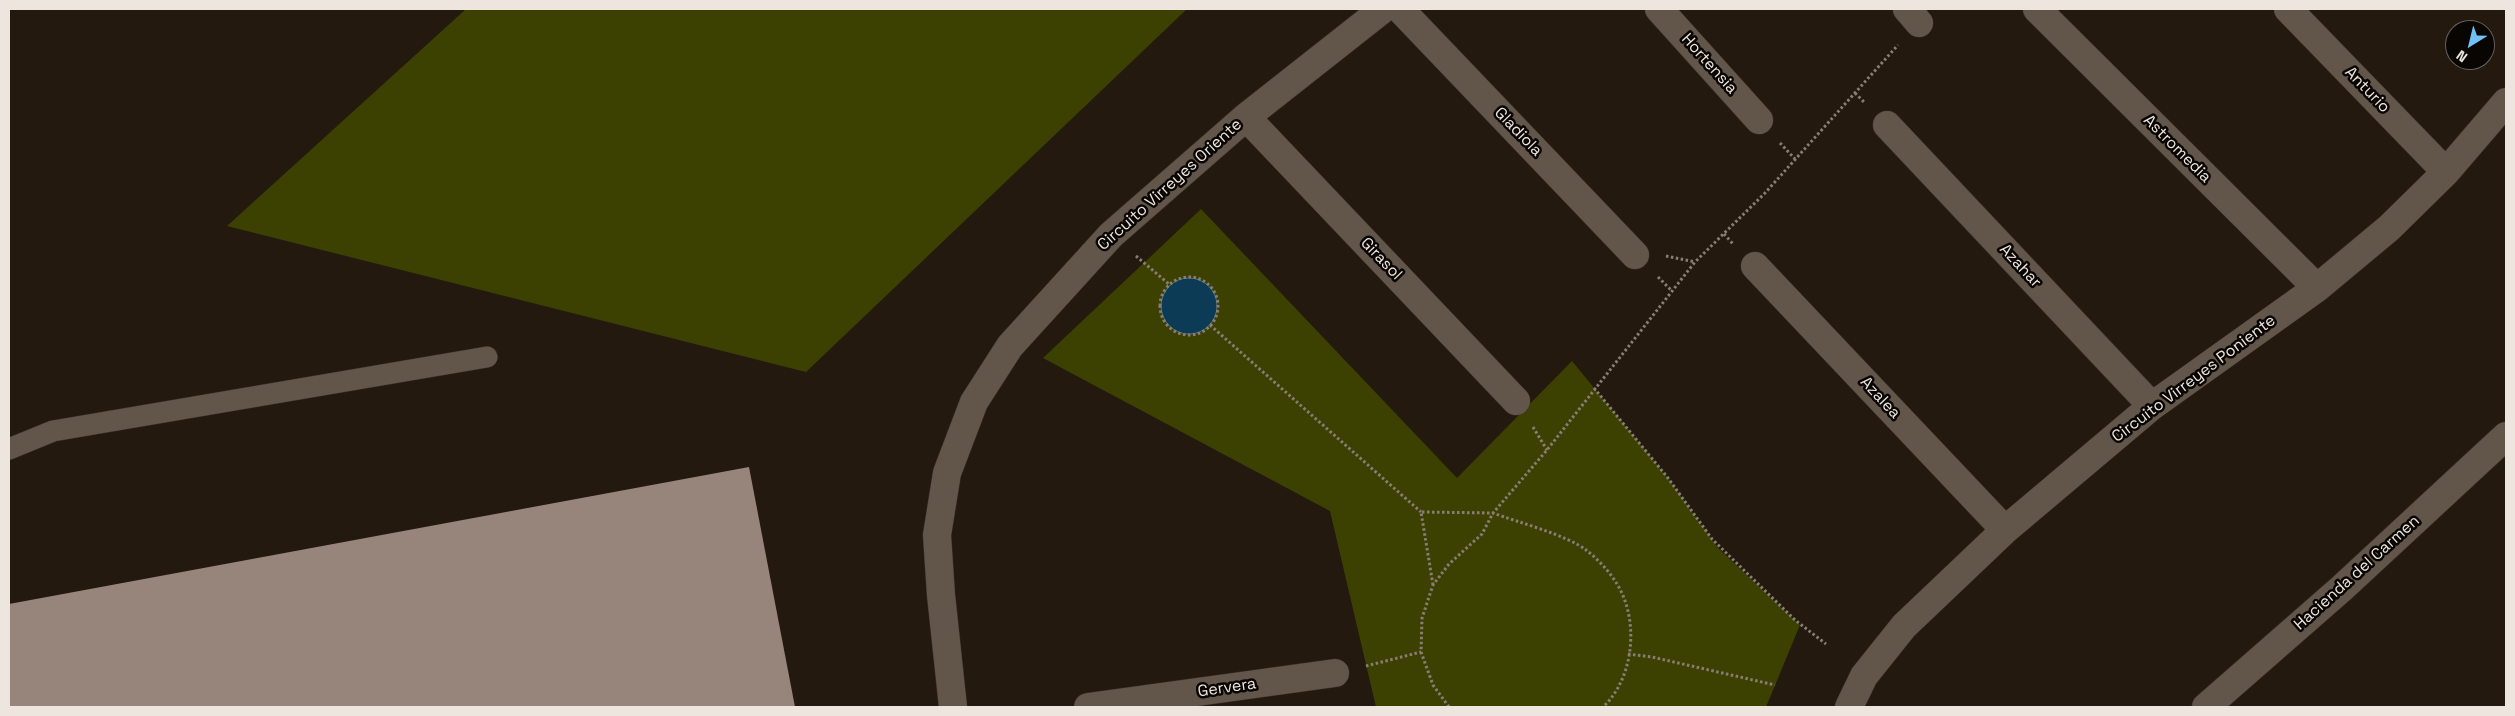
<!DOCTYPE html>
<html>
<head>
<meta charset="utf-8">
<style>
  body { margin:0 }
  #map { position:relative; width:2515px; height:716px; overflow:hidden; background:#24190e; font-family:"Space Grotesk",sans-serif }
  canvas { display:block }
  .frame { position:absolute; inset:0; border:10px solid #ede5de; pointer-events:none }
  .north { position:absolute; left:2445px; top:20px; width:50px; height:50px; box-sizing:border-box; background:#090503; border:1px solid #645f5b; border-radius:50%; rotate:216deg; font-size:14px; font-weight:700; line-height:20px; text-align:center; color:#ede5de }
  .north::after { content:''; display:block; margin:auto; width:18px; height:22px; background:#72c1f5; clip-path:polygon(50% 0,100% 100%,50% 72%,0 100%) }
</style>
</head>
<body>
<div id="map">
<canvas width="2515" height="716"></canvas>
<div class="frame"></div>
<div class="north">N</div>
</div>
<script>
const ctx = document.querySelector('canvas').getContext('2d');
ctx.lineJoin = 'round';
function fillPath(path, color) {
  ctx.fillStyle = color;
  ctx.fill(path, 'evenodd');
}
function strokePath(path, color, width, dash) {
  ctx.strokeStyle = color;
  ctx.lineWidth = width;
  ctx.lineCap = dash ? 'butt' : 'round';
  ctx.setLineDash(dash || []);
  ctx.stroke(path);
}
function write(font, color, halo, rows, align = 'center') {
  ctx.font = font + ' "Space Grotesk",sans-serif';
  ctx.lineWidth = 5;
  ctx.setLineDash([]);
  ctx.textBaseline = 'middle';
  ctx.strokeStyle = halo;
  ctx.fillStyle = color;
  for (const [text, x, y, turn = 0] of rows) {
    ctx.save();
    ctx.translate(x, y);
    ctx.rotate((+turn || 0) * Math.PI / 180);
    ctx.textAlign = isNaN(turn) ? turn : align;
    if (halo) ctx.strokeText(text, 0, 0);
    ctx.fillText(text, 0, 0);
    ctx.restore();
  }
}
fillPath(new Path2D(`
  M 466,9 L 1187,9 L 806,372 L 227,226 Z
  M 1201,209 L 1457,478 L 1572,361 L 1668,478 L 1718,548 L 1800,625 L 1766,707 L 1376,707 L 1330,511 L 1043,358 Z`), '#3c4102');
const water = new Path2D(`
  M1161 306a28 28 0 1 1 56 0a28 28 0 1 1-56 0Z`);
fillPath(water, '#0c3c55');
strokePath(water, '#506f7e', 1);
fillPath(new Path2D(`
  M 749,467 L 795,707 L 9,707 L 9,604 Z`), '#97857c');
const service = new Path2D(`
  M 9,449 L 53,431 L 487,357`);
const minor = new Path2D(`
  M 1400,9 L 1635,255
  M 1659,9 L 1759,120
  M 1907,9 L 1919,23
  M 2037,9 L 2317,288
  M 2288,9 L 2446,172
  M 1246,117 L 1516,401
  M 1887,125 L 2152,406
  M 1755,266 L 2005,530
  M 953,707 L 941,595 L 937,535 L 947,473 L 974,402 L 1010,346 L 1111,235 L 1246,117 L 1383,9
  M 1088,707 L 1335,673
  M 1849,707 L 1864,676 L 1904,626 L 2005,530 L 2152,406 L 2317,288 L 2389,228 L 2446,172 L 2506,102
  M 2206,707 L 2342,588 L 2506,436`);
strokePath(service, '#3a312c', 22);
strokePath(minor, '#3a312c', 29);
strokePath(new Path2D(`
  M 1855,93 L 1865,103
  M 1780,143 L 1795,159
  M 1724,234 L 1734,245
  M 1136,256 L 1170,285
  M 1666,256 L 1695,262
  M 1658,277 L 1672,291
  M1160 306a29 29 0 1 1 58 0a29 29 0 1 1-58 0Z
  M 1210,325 L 1421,512
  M 1594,388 L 1668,478 L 1712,539 L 1795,620 L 1826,644
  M 1533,427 L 1547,450
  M 1433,585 L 1421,512 L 1493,513 L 1547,450 L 1695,262 L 1765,193 L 1898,45
  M 1628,654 L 1652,657 L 1775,685
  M 1366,666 L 1421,652
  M 1449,707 L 1433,685 L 1421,652 L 1422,618 L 1433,585 L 1449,564 L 1482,534 L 1493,513 C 1517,522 1567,535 1586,550 C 1603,563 1620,583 1626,604 C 1637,638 1629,683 1603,707`), '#887e75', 3, [2.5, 2.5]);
strokePath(service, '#625549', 21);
strokePath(minor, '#625549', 28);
write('16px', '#ede5de', '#090503', [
  ["Hortensia",1709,64,48],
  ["Anturio",2367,90,46],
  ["Gladiola",1518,132,46],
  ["Astromedia",2177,149,45],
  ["Circuito Virreyes Oriente",1170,185,-42],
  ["Girasol",1381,259,46],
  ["Azahar",2020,266,47],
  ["Circuito Virreyes Poniente",2194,379,-37],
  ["Azalea",1880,398,47],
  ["Hacienda del Carmen",2357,573,-42],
  ["Gervera",1227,688,-8]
]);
</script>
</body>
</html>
